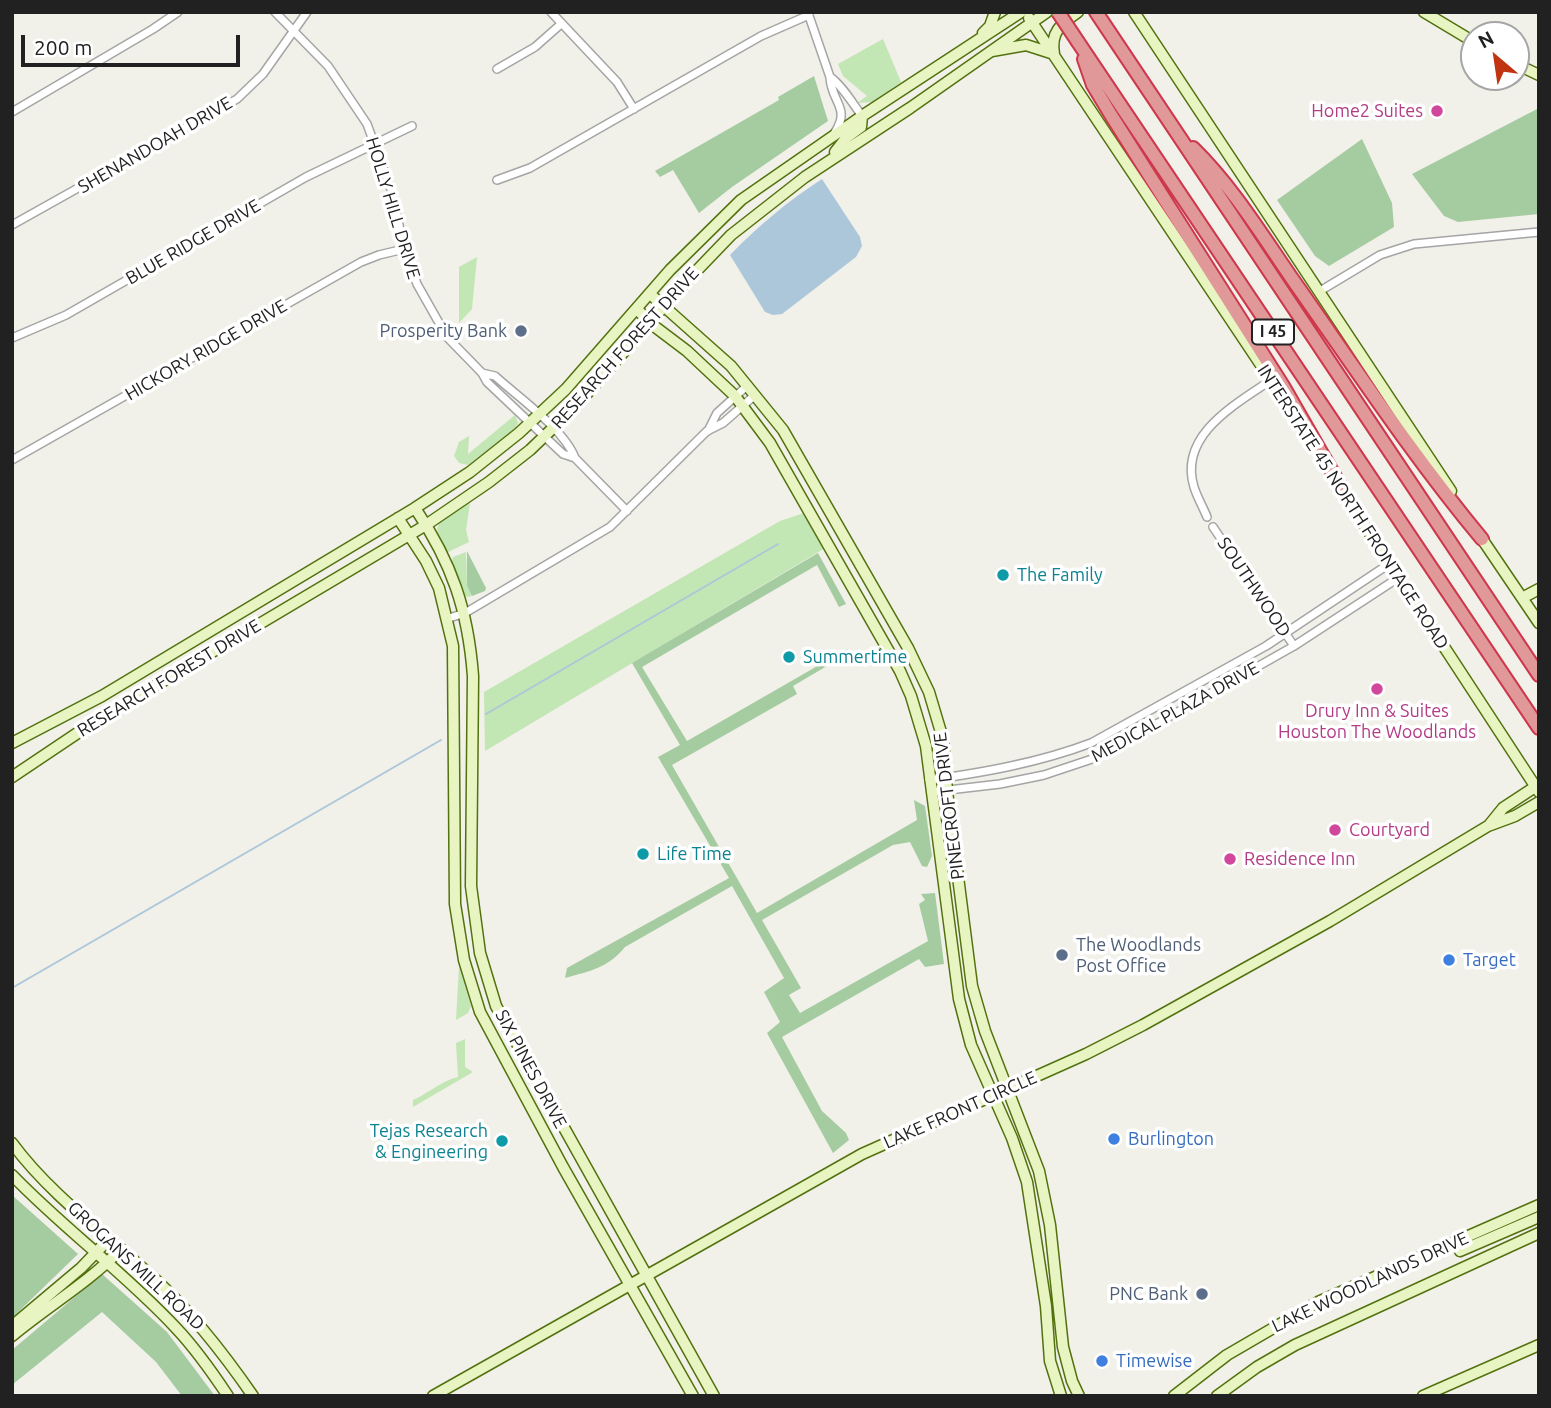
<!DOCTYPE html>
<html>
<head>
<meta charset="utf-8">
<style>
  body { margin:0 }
  #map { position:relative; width:1551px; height:1408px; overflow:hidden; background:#f1f0e9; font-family:Ubuntu,sans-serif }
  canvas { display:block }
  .frame { position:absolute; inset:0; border:14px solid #212121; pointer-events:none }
  .north { position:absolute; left:1460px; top:21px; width:70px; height:70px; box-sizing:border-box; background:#fff; border:2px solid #a6a6a6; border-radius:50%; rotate:331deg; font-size:19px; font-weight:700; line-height:28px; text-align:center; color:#212121 }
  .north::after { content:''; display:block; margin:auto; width:24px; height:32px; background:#c13412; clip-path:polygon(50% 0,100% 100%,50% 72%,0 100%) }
  .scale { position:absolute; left:21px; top:35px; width:219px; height:32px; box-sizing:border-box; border:4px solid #212121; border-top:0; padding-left:9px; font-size:21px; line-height:24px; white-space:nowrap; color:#212121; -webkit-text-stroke:5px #fff; paint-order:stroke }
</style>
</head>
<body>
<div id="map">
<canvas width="1551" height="1408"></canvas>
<div class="frame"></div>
<div class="north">N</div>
<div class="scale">200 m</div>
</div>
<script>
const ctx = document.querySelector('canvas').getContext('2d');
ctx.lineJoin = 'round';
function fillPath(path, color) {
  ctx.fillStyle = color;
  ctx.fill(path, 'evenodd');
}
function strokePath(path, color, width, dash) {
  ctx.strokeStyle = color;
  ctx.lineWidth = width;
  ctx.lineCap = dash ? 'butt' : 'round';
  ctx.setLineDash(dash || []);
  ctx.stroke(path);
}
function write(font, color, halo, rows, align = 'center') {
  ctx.font = font + ' Ubuntu,sans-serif';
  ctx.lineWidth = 7;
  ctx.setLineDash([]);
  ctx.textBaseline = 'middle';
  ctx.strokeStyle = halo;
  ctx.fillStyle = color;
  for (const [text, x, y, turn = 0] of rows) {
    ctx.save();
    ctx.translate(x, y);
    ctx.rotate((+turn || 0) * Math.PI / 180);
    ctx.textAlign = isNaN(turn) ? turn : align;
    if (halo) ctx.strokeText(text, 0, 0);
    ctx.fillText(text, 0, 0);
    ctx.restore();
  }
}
fillPath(new Path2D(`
  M 883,39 L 901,82 L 872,102 L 857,103 L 867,96 L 843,76 L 838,64 Z
  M 477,257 L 472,309 L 459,323 L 459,267 Z
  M 515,415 L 518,423 L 514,429 L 468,465 L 459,463 L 454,456 L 459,442 L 469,436 L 468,454 Z
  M 470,503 L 466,530 L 469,542 L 448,552 L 444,550 C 427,519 445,519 470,503 Z
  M 804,513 L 825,548 L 485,751 L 484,692 L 780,521 Z
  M 466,552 L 467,586 L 472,596 L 467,597 L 463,594 L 451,564 L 453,557 Z
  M 459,966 L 471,1006 L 468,1013 L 456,1020 Z
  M 465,1039 L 465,1067 L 473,1072 L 413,1107 L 413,1100 C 429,1093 441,1081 458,1077 L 456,1043 Z`), '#c2e6b4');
fillPath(new Path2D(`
  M 814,76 L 828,121 L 732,187 L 699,213 L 673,170 L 660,177 L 655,171 L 779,100 L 778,97 Z
  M 1539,108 L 1539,214 L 1458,222 L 1444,216 L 1412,174 Z
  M 1362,139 L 1392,203 L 1394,227 L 1329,266 L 1315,256 L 1277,200 Z
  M 467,551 L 486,588 L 485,591 L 472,596 L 467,586 Z
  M 818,553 L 846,604 L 839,607 L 817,565 L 642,667 L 687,741 L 847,649 L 849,653 L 793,686 L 797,694 L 672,765 L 757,913 L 917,820 L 914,800 L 925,806 L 932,856 L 927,867 L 922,866 L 910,842 L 893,845 L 762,920 L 801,988 L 789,995 L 800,1013 L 928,941 L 919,904 L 925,900 L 921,894 L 935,893 L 944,964 L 925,967 L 919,959 L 782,1037 L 822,1111 L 846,1133 L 849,1140 L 833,1153 L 767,1033 L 780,1022 L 764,992 L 784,978 L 732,886 L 625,947 C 608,968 590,971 565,978 L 567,968 L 729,878 L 658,757 L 680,745 L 632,663 Z
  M 12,1195 L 78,1254 L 12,1318 Z
  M 102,1274 L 167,1332 L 215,1396 L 182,1396 L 156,1362 L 102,1312 L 12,1385 L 12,1350 Z`), '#a5cca1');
fillPath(new Path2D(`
  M 822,179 L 860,237 L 862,246 L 856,257 L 782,314 L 773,315 L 765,312 L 730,255 C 758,226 788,201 822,179 Z`), '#adc7da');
strokePath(new Path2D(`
  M 486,714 L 778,544
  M 12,988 L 441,740`), '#adc7da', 2);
const street = new Path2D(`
  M 275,12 L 328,66 L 367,124 L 392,192 L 404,249 L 417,284 L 447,337 L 482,373 L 487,382 L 563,454 L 575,458 L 627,511
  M 551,12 L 617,82 L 634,109
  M 808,13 L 830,77 C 831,102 851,108 835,132
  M 497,69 L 535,47 L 561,24
  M 830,77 C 842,85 853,104 862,116
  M 12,112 L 153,29 L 178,12
  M 497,180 L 530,168 L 761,36 L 809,15
  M 12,225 L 237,99 L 263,74 L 307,12
  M 1320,291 L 1380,255 L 1414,244 L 1539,232
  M 12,338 L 66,315 L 306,177 L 412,126
  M 482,373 L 495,376 C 518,397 564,429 575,458
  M 708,431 L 717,413 L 748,385
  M 12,460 L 361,262 L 379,255 L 404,249
  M 1207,517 C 1203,507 1197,497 1194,487 C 1178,435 1236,404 1271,380
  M 1213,527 L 1294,646
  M 446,619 L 465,613 L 610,527 L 707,431 L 723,423 L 755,395
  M 929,780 C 985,772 1038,763 1091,743 L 1266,646 L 1389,564
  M 931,792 L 1000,784 L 1044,775 L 1098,757 L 1294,646 L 1398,578`);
const secondary = new Path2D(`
  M 1134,12 L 1451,491
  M 1424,12 L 1474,42
  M 1029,18 L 1291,410
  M 983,33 L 990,26 L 995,12
  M 992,51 L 1026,45 L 1054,54 C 1050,32 1061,24 1078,12
  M 1516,64 L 1539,75
  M 835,152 L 846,138 L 861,127 L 862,116
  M 650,294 L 731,366 L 783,430 L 908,648 L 929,692 L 943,739 L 947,791 L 972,986 L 985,1031 L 1039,1171 L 1050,1225 L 1063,1347 L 1072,1381 L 1079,1396
  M 637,309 L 650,323 L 687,351 L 735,396 L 770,443 L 900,671 L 911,696 L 926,746 L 959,999 L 971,1045 L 1012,1138 L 1027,1182 L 1046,1306 L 1050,1361 L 1061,1396
  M 1350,503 L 1539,792
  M 415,508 C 452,563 468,610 473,676 L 471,886 L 480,953 L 496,1006 L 714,1396
  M 398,518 L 426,561 L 439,588 L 453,646 L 455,904 L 464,960 L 480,1012 L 563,1167 L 693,1396
  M 1478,533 L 1539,623
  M 1522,598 L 1539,589
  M 12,743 L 102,696 L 415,508 L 470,472 L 519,433 L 566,389 L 670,270 L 741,200 L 862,116 L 1021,12
  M 12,777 L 91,724 L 426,525 L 489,482 L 530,450 L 577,405 L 681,287 L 731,235 L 805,177 L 910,108 L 1047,12
  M 1490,824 L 1503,808 L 1535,787
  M 12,1143 C 51,1196 108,1236 156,1280 C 194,1315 224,1354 253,1396
  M 12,1175 C 64,1229 125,1273 176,1328 C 196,1349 212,1372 228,1396
  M 1460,1251 L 1539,1217
  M 12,1326 L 81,1268 L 109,1239
  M 12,1336 C 48,1306 88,1283 121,1249
  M 433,1396 L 862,1154 L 1086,1054 L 1143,1025 L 1330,921 L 1488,826 L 1515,816 L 1539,802
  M 1174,1396 L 1227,1355 L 1318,1302 L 1539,1205
  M 1217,1396 L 1257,1367 L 1295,1345 L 1539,1233
  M 1423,1396 L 1539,1345`);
const highway = new Path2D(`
  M 1096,12 L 1539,675
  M 1078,42 L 1539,728
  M 1084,59 L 1093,85 L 1111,115 L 1283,386 L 1353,508
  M 1193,148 C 1232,186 1262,235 1293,280 C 1355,368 1413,456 1482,539`);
strokePath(street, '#a5a5a5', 10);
strokePath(secondary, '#53720f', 13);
strokePath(highway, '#cd384d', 16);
strokePath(street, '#fff', 7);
strokePath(secondary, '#e8f5c3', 10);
strokePath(highway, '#e09998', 12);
const highwayBridge = new Path2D(`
  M 1058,12 L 1078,42`);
strokePath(highwayBridge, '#cd384d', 16, []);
strokePath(highwayBridge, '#e09998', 12);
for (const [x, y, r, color] of [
  [1437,111,7,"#d1479c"],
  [521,331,7,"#5c6f8a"],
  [1003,575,7,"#0f9aa8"],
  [789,657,7,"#0f9aa8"],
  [1377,689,7,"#d1479c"],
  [1335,830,7,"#d1479c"],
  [643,854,7,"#0f9aa8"],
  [1230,859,7,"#d1479c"],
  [1062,955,7,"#5c6f8a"],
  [1449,960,7,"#3f7fe0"],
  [1114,1139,7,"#3f7fe0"],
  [502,1141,7,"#0f9aa8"],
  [1202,1294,7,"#5c6f8a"],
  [1102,1361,7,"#3f7fe0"]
]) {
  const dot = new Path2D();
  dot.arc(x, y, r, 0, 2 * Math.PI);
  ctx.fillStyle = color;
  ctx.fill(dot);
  strokePath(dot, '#fff', 2.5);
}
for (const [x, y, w] of [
  [1273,332,42]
]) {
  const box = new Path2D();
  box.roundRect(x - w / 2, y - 12.5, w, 25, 5);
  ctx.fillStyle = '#fff';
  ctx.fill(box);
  strokePath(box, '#212121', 2);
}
write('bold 16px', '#212121', null, [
  ["I 45",1273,332]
]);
write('18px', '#b23c85', '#fff', [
  ["Home2 Suites",1423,111,"right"],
  ["Drury Inn & Suites",1377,711,"center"],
  ["Houston The Woodlands",1377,732,"center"],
  ["Courtyard",1349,830],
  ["Residence Inn",1244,859]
], 'left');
write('18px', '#212121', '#fff', [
  ["SHENANDOAH DRIVE",155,145,-30],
  ["HOLLY HILL DRIVE",393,208,73],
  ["BLUE RIDGE DRIVE",193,242,-30],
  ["RESEARCH FOREST DRIVE",625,348,-48],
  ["HICKORY RIDGE DRIVE",206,350,-30],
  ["INTERSTATE 45 NORTH FRONTAGE ROAD",1353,507,57],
  ["SOUTHWOOD",1254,587,56],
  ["RESEARCH FOREST DRIVE",169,678,-31],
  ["MEDICAL PLAZA DRIVE",1175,712,-29],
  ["PINECROFT DRIVE",949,806,-97],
  ["SIX PINES DRIVE",531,1069,62],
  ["LAKE FRONT CIRCLE",960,1110,-24],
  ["GROGANS MILL ROAD",136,1266,43],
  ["LAKE WOODLANDS DRIVE",1370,1282,-25]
]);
write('18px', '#4e5e75', '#fff', [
  ["Prosperity Bank",507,331],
  ["The Woodlands",1076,945,"left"],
  ["Post Office",1076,966,"left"],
  ["PNC Bank",1188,1294]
], 'right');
write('18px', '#0d838f', '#fff', [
  ["The Family",1017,575],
  ["Summertime",803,657],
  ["Life Time",657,854],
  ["Tejas Research",488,1131,"right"],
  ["& Engineering",488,1152,"right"]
], 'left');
write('18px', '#366cbe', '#fff', [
  ["Target",1463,960],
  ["Burlington",1128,1139],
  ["Timewise",1116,1361]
], 'left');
</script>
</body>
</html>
